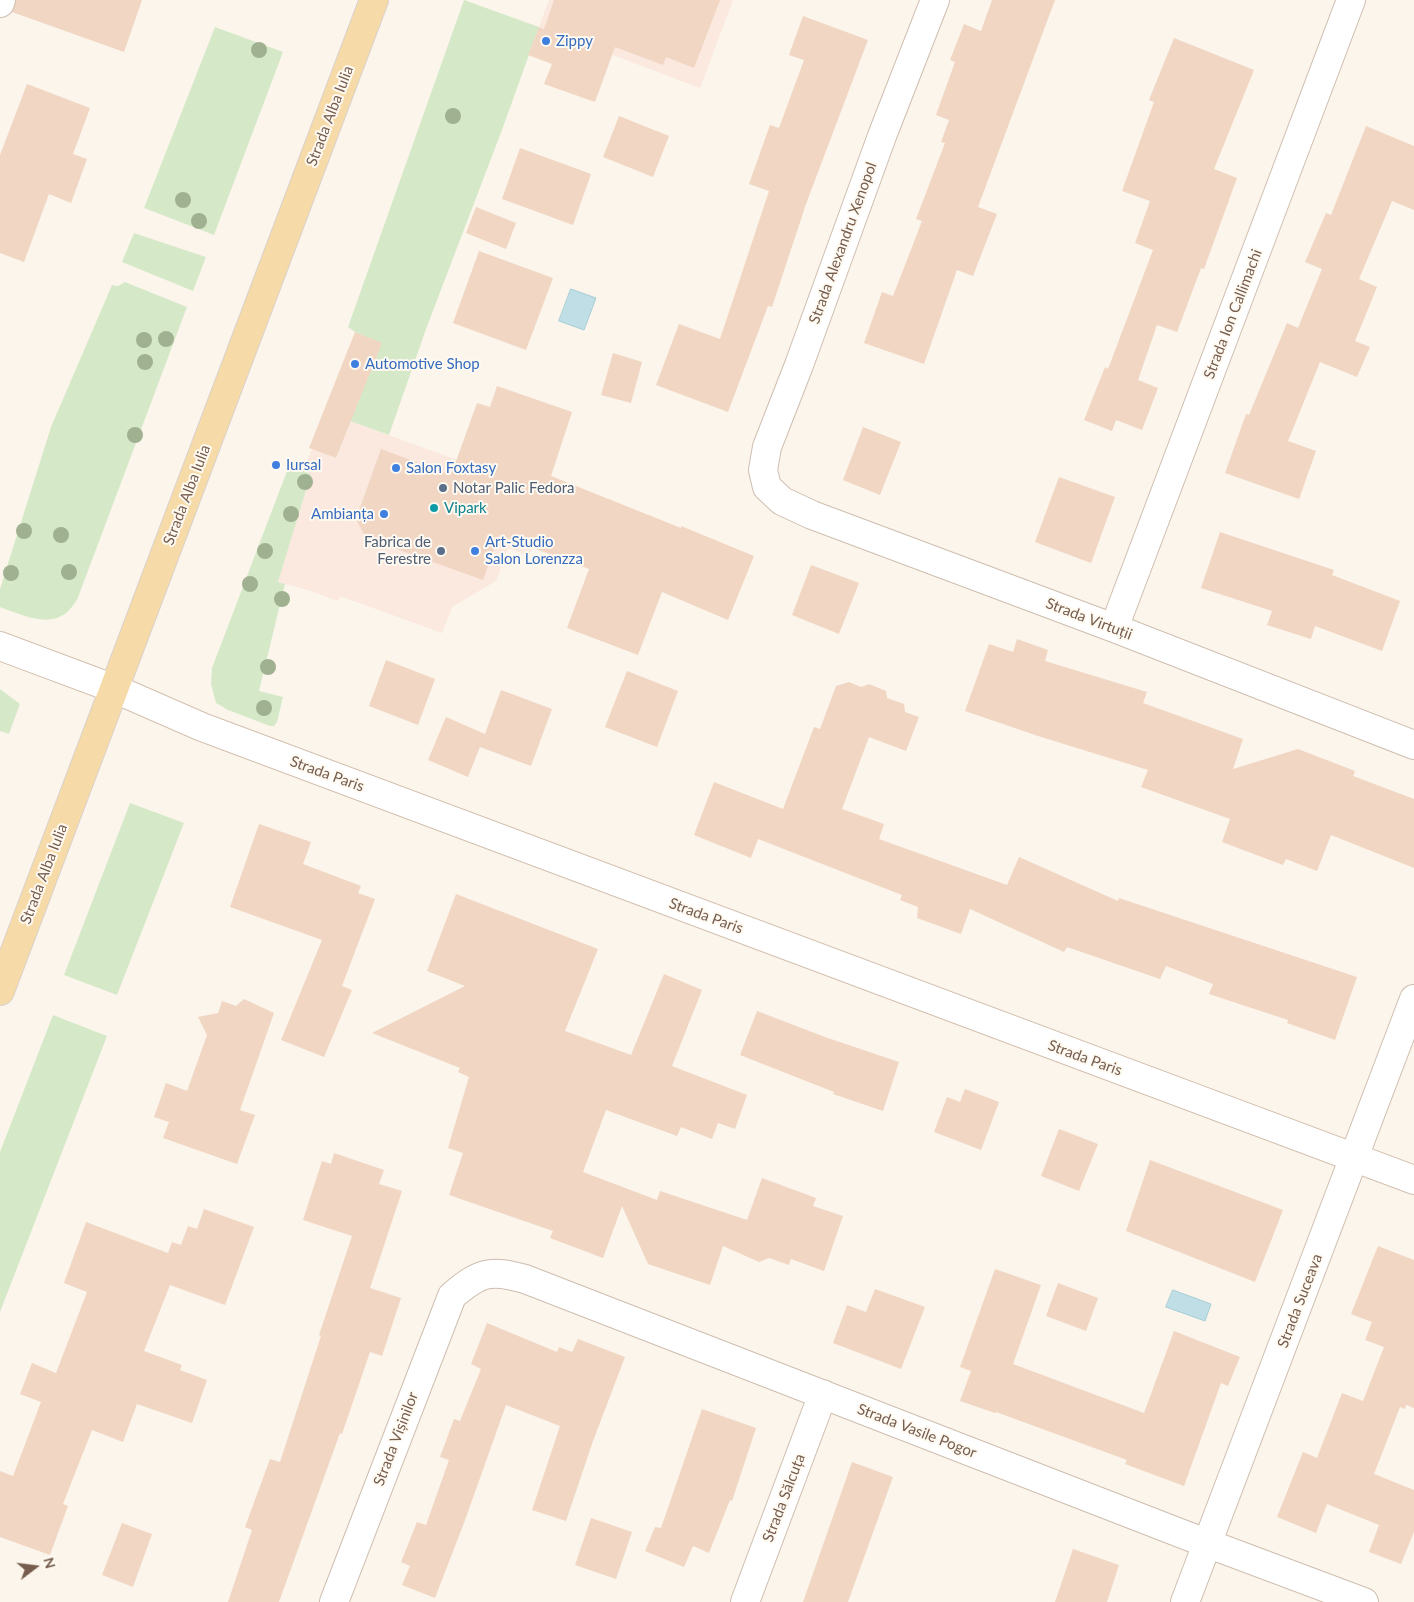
<!DOCTYPE html>
<html>
<head>
<meta charset="utf-8">
<style>
  body { margin:0 }
  #map { position:relative; width:1414px; height:1602px; overflow:hidden; background:#fcf5eb; font-family:Lato,sans-serif }
  canvas { display:block }
  .north { position:absolute; left:10px; top:1542px; width:50px; height:50px; -webkit-text-stroke:4px #fef9f1; paint-order:stroke; rotate:75deg; font-size:14px; font-weight:700; line-height:20px; text-align:center; color:#765d4e }
  .north::after { content:''; display:block; margin:auto; width:18px; height:22px; background:#765d4e; clip-path:polygon(50% 0,100% 100%,50% 72%,0 100%) }
</style>
</head>
<body>
<div id="map">
<canvas width="1414" height="1602"></canvas>
<div class="north">N</div>
</div>
<script>
const ctx = document.querySelector('canvas').getContext('2d');
ctx.lineJoin = 'round';
function fillPath(path, color) {
  ctx.fillStyle = color;
  ctx.fill(path, 'evenodd');
}
function strokePath(path, color, width, dash) {
  ctx.strokeStyle = color;
  ctx.lineWidth = width;
  ctx.lineCap = dash ? 'butt' : 'round';
  ctx.setLineDash(dash || []);
  ctx.stroke(path);
}
function write(font, color, halo, rows, align = 'center') {
  ctx.font = font + ' Lato,sans-serif';
  ctx.lineWidth = 4;
  ctx.setLineDash([]);
  ctx.textBaseline = 'middle';
  ctx.strokeStyle = halo;
  ctx.fillStyle = color;
  for (const [text, x, y, turn = 0] of rows) {
    ctx.save();
    ctx.translate(x, y);
    ctx.rotate((+turn || 0) * Math.PI / 180);
    ctx.textAlign = isNaN(turn) ? turn : align;
    if (halo) ctx.strokeText(text, 0, 0);
    ctx.fillText(text, 0, 0);
    ctx.restore();
  }
}
fillPath(new Path2D(`
  M 549,0 L 733,0 L 700,88 L 539,27 Z
  M 350,421 L 550,494 L 529,556 L 508,548 L 496,581 L 452,607 L 442,633 L 340,596 L 338,601 L 308,590 L 278,582 L 311,474 L 303,470 L 312,449 L 336,458 Z`), '#fbe8df');
fillPath(new Path2D(`
  M 464,0 L 539,27 L 502,130 L 426,329 L 389,435 L 350,421 L 381,343 L 355,332 L 348,327 Z
  M 215,27 L 283,52 L 214,235 L 144,208 Z
  M 134,233 L 206,257 L 193,291 L 122,262 Z
  M 125,282 L 187,307 L 77,600 C 74,604 70,610 66,613 C 47,628 20,614 0,607 L 0,589 L 51,427 L 112,285 L 118,286 Z
  M 289,466 L 311,474 L 278,582 L 285,584 L 259,691 L 283,697 L 277,722 L 274,726 L 270,726 L 228,710 L 216,703 L 211,684 L 212,668 Z
  M 0,689 L 20,704 L 9,734 L 0,731 Z
  M 130,803 L 184,823 L 117,995 L 64,975 Z
  M 53,1015 L 107,1036 L 0,1312 L 0,1152 Z`), '#d5e9c9');
const water = new Path2D(`
  M 571,289 L 596,298 L 584,330 L 559,321 Z
  M 1173,1290 L 1211,1304 L 1205,1321 L 1166,1307 Z`);
fillPath(water, '#bfdee5');
strokePath(water, '#a6cdd6', 1);
fillPath(new Path2D(`
  M 16,0 L 142,0 L 124,52 L 12,12 Z
  M 554,0 L 720,0 L 694,68 L 666,57 L 663,65 L 615,47 L 595,102 L 544,84 L 552,64 L 528,55 L 539,27 L 544,29 Z
  M 992,0 L 1055,0 L 978,207 L 997,214 L 973,276 L 957,270 L 924,364 L 864,343 L 882,292 L 893,296 L 922,221 L 916,219 L 945,143 L 941,142 L 949,120 L 936,115 L 955,62 L 950,60 L 964,24 L 981,31 Z
  M 803,16 L 868,40 L 806,204 L 772,307 L 768,306 L 728,412 L 656,385 L 679,324 L 720,339 L 769,191 L 749,184 L 770,125 L 779,128 L 804,60 L 789,55 Z
  M 1174,38 L 1254,70 L 1214,169 L 1237,178 L 1204,269 L 1201,268 L 1177,332 L 1157,325 L 1138,380 L 1158,388 L 1142,430 L 1116,420 L 1112,431 L 1084,420 L 1105,367 L 1108,369 L 1153,250 L 1135,243 L 1150,201 L 1122,191 L 1154,102 L 1149,100 Z
  M 27,84 L 90,108 L 73,154 L 87,159 L 71,203 L 49,194 L 24,262 L 0,253 L 0,155 Z
  M 619,116 L 669,136 L 653,177 L 603,157 Z
  M 1366,126 L 1414,146 L 1414,210 L 1392,201 L 1359,279 L 1377,287 L 1355,341 L 1370,347 L 1357,377 L 1320,362 L 1288,441 L 1316,451 L 1299,499 L 1225,473 L 1246,414 L 1249,415 L 1287,323 L 1298,328 L 1322,269 L 1305,262 L 1326,213 L 1331,215 Z
  M 520,148 L 591,174 L 573,225 L 502,199 Z
  M 476,207 L 516,223 L 506,249 L 466,233 Z
  M 479,251 L 553,278 L 526,350 L 453,323 Z
  M 355,332 L 382,343 L 336,458 L 309,448 Z
  M 613,353 L 642,362 L 631,403 L 601,395 Z
  M 497,386 L 572,412 L 551,476 L 681,528 L 681,526 L 754,556 L 728,620 L 662,592 L 638,655 L 567,628 L 589,569 L 499,535 L 483,580 L 366,538 L 356,519 L 381,449 L 451,475 L 477,403 L 490,407 Z
  M 863,427 L 901,442 L 880,495 L 843,480 Z
  M 1059,477 L 1115,497 L 1091,563 L 1035,542 Z
  M 1220,532 L 1334,570 L 1332,575 L 1400,601 L 1382,651 L 1315,626 L 1311,639 L 1267,625 L 1272,611 L 1201,588 Z
  M 811,565 L 859,583 L 839,634 L 792,615 Z
  M 1017,639 L 1048,650 L 1045,661 L 1147,692 L 1143,703 L 1243,739 L 1233,769 L 1298,749 L 1355,771 L 1353,776 L 1414,799 L 1414,868 L 1331,835 L 1317,871 L 1286,859 L 1283,865 L 1222,842 L 1230,819 L 1141,787 L 1148,770 L 1038,736 L 965,711 L 989,644 L 1013,652 Z
  M 386,660 L 435,679 L 418,725 L 369,706 Z
  M 627,671 L 678,691 L 657,747 L 605,727 Z
  M 849,682 L 861,687 L 869,684 L 886,691 L 887,698 L 904,704 L 905,712 L 919,717 L 906,751 L 869,737 L 842,809 L 884,824 L 879,839 L 1007,885 L 1019,857 L 1118,901 L 1119,898 L 1357,977 L 1335,1040 L 1287,1023 L 1288,1020 L 1209,994 L 1213,984 L 1166,966 L 1160,979 L 1067,947 L 1064,952 L 970,909 L 961,934 L 917,918 L 918,907 L 900,900 L 902,895 L 758,839 L 751,858 L 694,835 L 714,782 L 783,809 L 814,727 L 820,729 L 836,686 Z
  M 501,690 L 552,709 L 531,766 L 480,747 L 468,777 L 428,760 L 446,717 L 485,734 Z
  M 259,824 L 311,842 L 303,864 L 361,886 L 358,893 L 375,899 L 342,986 L 352,990 L 324,1057 L 281,1040 L 322,940 L 230,907 Z
  M 456,894 L 598,949 L 565,1031 L 631,1055 L 664,974 L 702,990 L 672,1066 L 747,1095 L 735,1129 L 718,1123 L 712,1139 L 681,1127 L 677,1136 L 606,1110 L 583,1172 L 657,1200 L 660,1191 L 747,1220 L 762,1178 L 816,1198 L 813,1206 L 843,1216 L 824,1271 L 791,1259 L 789,1265 L 769,1258 L 759,1262 L 723,1246 L 710,1285 L 648,1264 L 622,1206 L 603,1258 L 550,1238 L 553,1231 L 449,1195 L 463,1153 L 448,1148 L 469,1077 L 458,1072 L 460,1068 L 372,1033 L 465,986 L 427,971 Z
  M 244,999 L 274,1013 L 240,1110 L 255,1115 L 237,1164 L 163,1138 L 169,1122 L 154,1117 L 166,1083 L 187,1091 L 207,1035 L 198,1017 L 218,1013 L 222,1001 L 236,1006 Z
  M 757,1011 L 825,1037 L 899,1062 L 883,1111 L 833,1094 L 834,1092 L 740,1055 Z
  M 965,1089 L 999,1102 L 981,1150 L 934,1132 L 947,1097 L 960,1102 Z
  M 1059,1129 L 1098,1144 L 1079,1191 L 1041,1176 Z
  M 334,1153 L 384,1170 L 379,1184 L 402,1191 L 370,1288 L 401,1298 L 382,1356 L 370,1352 L 342,1434 L 340,1433 L 279,1602 L 228,1602 L 252,1530 L 245,1527 L 270,1459 L 280,1462 L 321,1336 L 319,1335 L 352,1236 L 303,1220 L 322,1161 L 331,1164 Z
  M 1150,1160 L 1283,1210 L 1255,1282 L 1126,1231 Z
  M 204,1209 L 254,1227 L 225,1305 L 170,1285 L 144,1351 L 182,1365 L 180,1370 L 207,1380 L 192,1423 L 137,1404 L 123,1442 L 92,1430 L 63,1504 L 68,1506 L 50,1555 L 0,1537 L 0,1471 L 13,1476 L 41,1402 L 20,1394 L 32,1363 L 56,1373 L 87,1292 L 64,1283 L 86,1222 L 168,1253 L 172,1242 L 181,1245 L 188,1226 L 197,1229 Z
  M 1378,1246 L 1414,1260 L 1414,1408 L 1406,1405 L 1405,1409 L 1400,1407 L 1374,1474 L 1414,1490 L 1414,1532 L 1401,1564 L 1369,1552 L 1379,1525 L 1327,1504 L 1316,1533 L 1277,1517 L 1303,1452 L 1317,1458 L 1342,1393 L 1363,1401 L 1384,1347 L 1365,1340 L 1372,1322 L 1351,1314 Z
  M 995,1269 L 1041,1285 L 1013,1364 L 1144,1413 L 1174,1331 L 1240,1357 L 1228,1386 L 1221,1383 L 1184,1486 L 1125,1464 L 1127,1460 L 996,1412 L 995,1413 L 960,1401 L 971,1371 L 960,1367 Z
  M 1058,1283 L 1098,1298 L 1086,1331 L 1046,1316 Z
  M 875,1289 L 925,1307 L 901,1369 L 833,1343 L 847,1305 L 866,1312 Z
  M 487,1323 L 557,1352 L 559,1347 L 572,1352 L 578,1339 L 625,1357 L 593,1441 L 566,1521 L 532,1510 L 560,1426 L 506,1405 L 464,1523 L 435,1598 L 402,1585 L 410,1566 L 401,1562 L 417,1522 L 426,1525 L 449,1460 L 440,1457 L 454,1419 L 460,1421 L 481,1369 L 471,1364 Z
  M 702,1409 L 756,1428 L 732,1501 L 730,1500 L 709,1553 L 693,1546 L 684,1567 L 645,1551 L 655,1527 L 661,1528 Z
  M 852,1462 L 893,1477 L 848,1602 L 803,1602 Z
  M 591,1518 L 632,1532 L 616,1579 L 575,1565 Z
  M 122,1523 L 152,1534 L 133,1587 L 102,1575 Z
  M 1073,1549 L 1119,1565 L 1107,1602 L 1055,1602 Z`), '#f0d6c3');
const street = new Path2D(`
  M 935,0 L 882,136 L 799,365 L 767,447 L 763,470 L 767,487 L 782,501 L 812,515 L 1114,628 L 1414,745
  M 0,3 L 1,0
  M 1114,628 L 1351,0
  M 334,1602 L 452,1296 C 480,1272 490,1269 525,1279 L 1185,1535 L 1364,1602
  M 745,1602 L 823,1394
  M 1185,1602 L 1414,999`);
const secondary = new Path2D(`
  M 0,646 L 115,689 L 202,727 L 1414,1180`);
const primary = new Path2D(`
  M 0,991 L 374,0`);
strokePath(street, '#cebeb0', 30);
strokePath(secondary, '#d3c0b0', 30);
strokePath(primary, '#d9d2cd', 30);
strokePath(street, '#fff', 28);
strokePath(secondary, '#fff', 28);
strokePath(primary, '#f6daa7', 28);
ctx.fillStyle = '#a0b191';
for (const [x, y] of [
  [259,50],
  [453,116],
  [183,200],
  [199,221],
  [166,339],
  [144,340],
  [145,362],
  [135,435],
  [305,482],
  [291,514],
  [24,531],
  [61,535],
  [265,551],
  [69,572],
  [11,573],
  [250,584],
  [282,599],
  [268,667],
  [264,708]
]) {
  ctx.beginPath();
  ctx.arc(x, y, 8, 0, 2 * Math.PI);
  ctx.fill();
}
for (const [x, y, r, color] of [
  [546,41,5,"#3f7fe0"],
  [355,364,5,"#3f7fe0"],
  [276,465,5,"#3f7fe0"],
  [396,468,5,"#3f7fe0"],
  [443,488,5,"#5c6f8a"],
  [434,508,5,"#0f9aa8"],
  [384,514,5,"#3f7fe0"],
  [441,551,5,"#5c6f8a"],
  [475,551,5,"#3f7fe0"]
]) {
  const dot = new Path2D();
  dot.arc(x, y, r, 0, 2 * Math.PI);
  ctx.fillStyle = color;
  ctx.fill(dot);
  strokePath(dot, '#fef9f1', 2);
}
write('15px', '#366cbe', '#fef9f1', [
  ["Zippy",556,41],
  ["Automotive Shop",365,364],
  ["Iursal",286,465],
  ["Salon Foxtasy",406,468],
  ["Ambianța",374,514,"right"],
  ["Art-Studio",485,542],
  ["Salon Lorenzza",485,559]
], 'left');
write('15px', '#765d4e', '#fef9f1', [
  ["Strada Alba Iulia",330,116,-69],
  ["Strada Alexandru Xenopol",843,243,-70],
  ["Strada Ion Callimachi",1233,314,-69],
  ["Strada Alba Iulia",187,495,-69],
  ["Strada Virtuții",1089,619,21],
  ["Strada Paris",327,774,20],
  ["Strada Alba Iulia",44,874,-69],
  ["Strada Paris",706,916,20],
  ["Strada Paris",1085,1058,20],
  ["Strada Suceava",1300,1301,-69],
  ["Strada Vasile Pogor",917,1431,21],
  ["Strada Vișinilor",396,1439,-69],
  ["Strada Sălcuța",784,1498,-69]
]);
write('15px', '#4e5e75', '#fef9f1', [
  ["Notar Palic Fedora",453,488],
  ["Fabrica de",431,542,"right"],
  ["Ferestre",431,559,"right"]
], 'left');
write('15px', '#0d838f', '#fef9f1', [
  ["Vipark",444,508]
], 'left');
</script>
</body>
</html>
